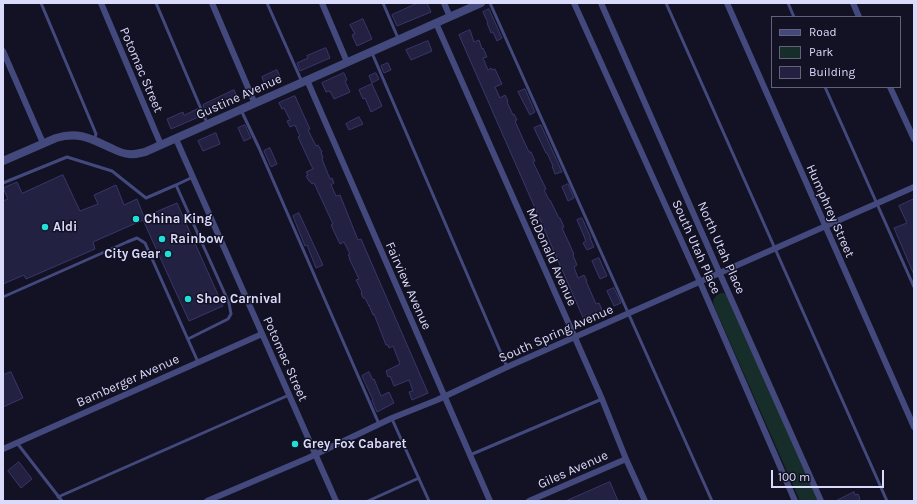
<!DOCTYPE html>
<html>
<head>
<meta charset="utf-8">
<style>
  body { margin:0 }
  #map { position:relative; width:917px; height:504px; overflow:hidden; background:#131224; font-family:Karla,sans-serif }
  canvas { display:block }
  .frame { position:absolute; inset:0; border:4px solid #dadafa; pointer-events:none }
  .legend { position:absolute; left:771px; top:16px; width:130px; height:72px; box-sizing:border-box; background:#131224; border:1px solid #63627a; margin:0; padding:5px 7px; list-style:none; font-size:12px; color:#dadafa }
  .legend li { display:flex; align-items:center; gap:8px; height:20px }
  .legend b { width:20px; border:1px solid #63627a }
  .scale { position:absolute; left:771px; top:470px; width:113px; height:18px; box-sizing:border-box; border:2px solid #dadafa; border-top:0; padding-left:5px; font-size:12px; line-height:14px; white-space:nowrap; color:#dadafa; -webkit-text-stroke:3px #131224; paint-order:stroke }
</style>
</head>
<body>
<div id="map">
<canvas width="917" height="504"></canvas>
<div class="frame"></div>
<ul class="legend">
<li><b style="height:5px;background:#43497c"></b>Road</li>
<li><b style="height:11px;background:#162d29"></b>Park</li>
<li><b style="height:11px;background:#232142"></b>Building</li>
</ul>
<div class="scale">100 m</div>
</div>
<script>
const ctx = document.querySelector('canvas').getContext('2d');
ctx.lineJoin = 'round';
function fillPath(path, color) {
  ctx.fillStyle = color;
  ctx.fill(path, 'evenodd');
}
function strokePath(path, color, width, dash) {
  ctx.strokeStyle = color;
  ctx.lineWidth = width;
  ctx.lineCap = dash ? 'butt' : 'round';
  ctx.setLineDash(dash || []);
  ctx.stroke(path);
}
function write(font, color, halo, rows, align = 'center') {
  ctx.font = font + ' Karla,sans-serif';
  ctx.lineWidth = 3;
  ctx.setLineDash([]);
  ctx.textBaseline = 'middle';
  ctx.strokeStyle = halo;
  ctx.fillStyle = color;
  for (const [text, x, y, turn = 0] of rows) {
    ctx.save();
    ctx.translate(x, y);
    ctx.rotate((+turn || 0) * Math.PI / 180);
    ctx.textAlign = isNaN(turn) ? turn : align;
    if (halo) ctx.strokeText(text, 0, 0);
    ctx.fillText(text, 0, 0);
    ctx.restore();
  }
}
fillPath(new Path2D(`
  M 721,293 L 724,293 L 727,296 L 818,501 L 800,501 L 714,306 C 712,299 715,296 721,293 Z`), '#162d29');
const building = new Path2D(`
  M 418,3 L 427,3 L 431,12 L 397,26 L 392,15 Z
  M 489,9 L 502,38 L 497,41 L 493,32 L 491,33 L 487,23 L 488,23 L 483,12 Z
  M 363,19 L 372,39 L 357,46 L 352,35 L 355,34 L 350,25 Z
  M 470,30 L 474,42 L 479,40 L 482,49 L 483,48 L 487,57 L 483,58 L 488,70 L 491,68 L 492,70 L 495,69 L 502,84 L 495,87 L 500,98 L 505,95 L 508,101 L 507,102 L 513,115 L 514,114 L 517,120 L 515,121 L 522,137 L 529,152 L 531,152 L 535,161 L 533,162 L 546,189 L 544,190 L 549,200 L 550,200 L 559,218 L 560,218 L 564,227 L 562,228 L 574,254 L 573,255 L 577,265 L 574,267 L 578,278 L 584,275 L 587,281 L 586,281 L 596,304 L 599,303 L 604,314 L 585,322 L 459,35 Z
  M 428,41 L 432,51 L 411,60 L 406,50 Z
  M 326,48 L 330,58 L 300,71 L 297,63 L 308,58 L 307,56 Z
  M 388,63 L 391,70 L 384,73 L 381,66 Z
  M 277,70 L 281,79 L 265,86 L 262,77 Z
  M 344,73 L 347,80 L 345,81 L 350,92 L 334,99 L 330,91 L 326,92 L 322,83 Z
  M 376,73 L 379,79 L 372,83 L 369,76 Z
  M 372,84 L 382,106 L 371,112 L 365,98 L 363,99 L 359,90 Z
  M 525,89 L 535,112 L 530,115 L 518,92 Z
  M 234,90 L 238,99 L 222,106 L 222,105 L 206,113 L 203,105 Z
  M 295,96 L 309,127 L 310,129 L 308,130 L 316,146 L 318,145 L 322,152 L 321,152 L 323,158 L 322,159 L 330,179 L 332,178 L 334,183 L 331,185 L 336,196 L 340,195 L 358,240 L 361,239 L 428,393 L 412,400 L 409,392 L 413,391 L 409,380 L 394,386 L 390,376 L 388,377 L 386,371 L 400,364 L 393,346 L 389,348 L 388,345 L 386,345 L 374,314 L 373,315 L 369,305 L 369,306 L 365,298 L 363,298 L 361,293 L 362,292 L 356,280 L 359,279 L 349,258 L 350,258 L 348,255 L 350,254 L 344,242 L 340,244 L 331,225 L 333,224 L 314,183 L 312,184 L 310,181 L 309,181 L 306,176 L 308,175 L 306,172 L 313,169 L 298,137 L 300,136 L 299,134 L 295,125 L 290,127 L 287,121 L 290,120 L 284,108 L 282,109 L 279,103 Z
  M 198,109 L 201,116 L 171,129 L 167,119 L 183,112 L 184,115 Z
  M 359,117 L 363,124 L 349,130 L 346,124 Z
  M 245,125 L 251,138 L 244,141 L 238,128 Z
  M 541,125 L 562,172 L 555,174 L 552,166 L 553,166 L 547,153 L 546,153 L 534,128 Z
  M 216,133 L 220,144 L 203,151 L 198,141 Z
  M 270,148 L 277,164 L 271,167 L 264,151 Z
  M 63,175 L 80,211 L 98,204 L 94,195 L 116,185 L 124,205 L 137,199 L 144,217 L 177,203 L 223,306 L 189,321 L 143,220 L 93,242 L 95,249 L 26,279 L 24,275 L 3,284 L 3,201 L 8,199 L 3,188 L 17,182 L 22,193 Z
  M 568,184 L 574,198 L 568,201 L 562,187 Z
  M 914,199 L 914,275 L 894,228 L 907,223 L 899,206 Z
  M 299,213 L 323,265 L 316,268 L 307,245 L 305,246 L 293,216 Z
  M 582,218 L 591,238 L 590,238 L 594,247 L 587,250 L 583,243 L 586,241 L 577,220 Z
  M 599,258 L 607,276 L 600,279 L 592,261 Z
  M 614,288 L 621,303 L 614,306 L 607,291 Z
  M 11,372 L 23,398 L 3,407 L 3,375 Z
  M 369,372 L 373,380 L 374,379 L 381,396 L 389,392 L 394,403 L 377,412 L 372,400 L 373,400 L 362,376 Z
  M 19,462 L 32,479 L 21,488 L 8,471 Z
  M 610,482 L 618,501 L 566,501 Z
  M 854,492 L 855,495 L 858,494 L 860,499 L 858,501 L 836,501 Z`);
fillPath(building, '#232142');
strokePath(building, '#39366b', 1);
strokePath(new Path2D(`
  M 41,3 L 94,129 L 96,134 L 94,140
  M 156,3 L 207,123
  M 267,3 L 302,82
  M 383,3 L 398,38
  M 490,3 L 712,501
  M 666,3 L 887,501
  M 788,3 L 794,17
  M 372,53 L 507,367
  M 825,87 L 914,287
  M 241,110 L 259,148 L 379,424
  M 3,183 L 67,157 L 112,171 L 146,198 L 176,185 L 229,303 L 231,314 L 228,319 L 188,339
  M 176,185 L 193,177
  M 3,297 L 127,242 L 137,238 L 145,243 L 198,362
  M 392,419 L 429,501
  M 17,443 L 62,501
  M 470,455 L 602,399
  M 58,497 L 289,395
  M 368,501 L 419,478`), '#43497c', 3);
strokePath(new Path2D(`
  M 101,3 L 161,145
  M 212,3 L 255,104
  M 322,3 L 347,62
  M 444,3 L 450,17
  M 574,3 L 700,282 L 795,501
  M 601,3 L 716,265 L 821,501
  M 727,3 L 914,427
  M 853,3 L 859,17
  M 436,23 L 602,399 L 626,459 L 645,501
  M 3,51 L 43,143
  M 307,80 L 490,501
  M 890,87 L 914,139
  M 176,139 L 336,501
  M 3,449 L 262,334
  M 207,501 L 308,458 L 392,418 L 437,400 L 507,367 L 914,187
  M 529,501 L 626,459`), '#43497c', 6);
strokePath(new Path2D(`
  M 3,161 L 56,138 C 79,131 91,139 111,148 C 117,151 123,154 129,154 C 134,155 140,153 145,152 L 481,3`), '#43497c', 8);
for (const [x, y, r, color] of [
  [136,219,4,"#1fe0d8"],
  [45,227,4,"#1fe0d8"],
  [162,239,4,"#1fe0d8"],
  [168,254,4,"#1fe0d8"],
  [188,299,4,"#1fe0d8"],
  [295,444,4,"#1fe0d8"]
]) {
  const dot = new Path2D();
  dot.arc(x, y, r, 0, 2 * Math.PI);
  ctx.fillStyle = color;
  ctx.fill(dot);
  strokePath(dot, '#131224', 1.5);
}
write('13px', '#dadafa', '#131224', [
  ["Potomac Street",141,70,67],
  ["Gustine Avenue",239,97,-24],
  ["Humphrey Street",830,211,66],
  ["South Utah Place",696,247,66],
  ["North Utah Place",721,248,66],
  ["McDonald Avenue",551,257,66],
  ["Fairview Avenue",408,286,66],
  ["South Spring Avenue",556,334,-24],
  ["Potomac Street",285,359,66],
  ["Bamberger Avenue",128,381,-24],
  ["Giles Avenue",573,470,-24]
]);
write('bold 13px', '#dadafa', '#131224', [
  ["China King",144,219],
  ["Aldi",53,227],
  ["Rainbow",170,239],
  ["City Gear",160,254,"right"],
  ["Shoe Carnival",196,299],
  ["Grey Fox Cabaret",303,444]
], 'left');
</script>
</body>
</html>
